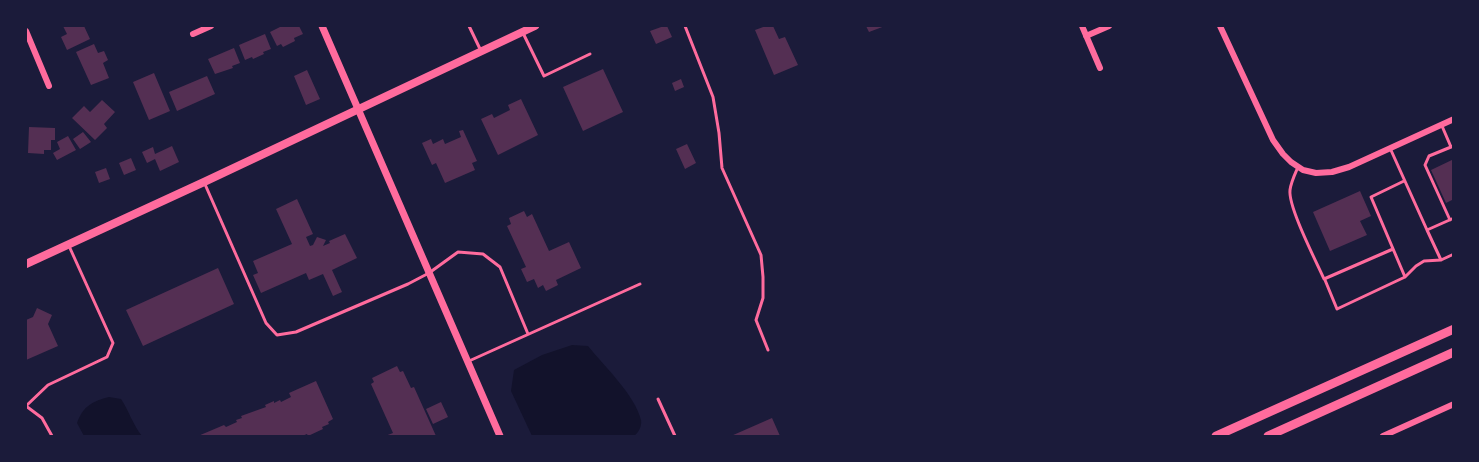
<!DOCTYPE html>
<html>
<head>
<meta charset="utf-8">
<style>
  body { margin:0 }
  #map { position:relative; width:1479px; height:462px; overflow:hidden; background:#1b1b3a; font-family:"Public Sans",sans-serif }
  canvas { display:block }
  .frame { position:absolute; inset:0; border:27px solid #1b1b3a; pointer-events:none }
</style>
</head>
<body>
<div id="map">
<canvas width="1479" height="462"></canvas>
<div class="frame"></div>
</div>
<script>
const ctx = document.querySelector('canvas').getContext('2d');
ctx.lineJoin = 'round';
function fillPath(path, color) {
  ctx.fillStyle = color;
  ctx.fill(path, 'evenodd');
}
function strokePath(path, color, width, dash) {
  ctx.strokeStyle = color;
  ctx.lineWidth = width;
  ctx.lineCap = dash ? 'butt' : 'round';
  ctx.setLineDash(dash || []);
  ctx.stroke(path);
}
fillPath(new Path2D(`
  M 572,345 L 588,346 C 604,366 635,395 641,420 C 642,426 639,432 634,436 L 532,436 L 511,391 L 514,370 L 542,355 Z
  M 109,397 L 121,399 C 129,411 133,425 142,436 L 84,436 L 77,423 C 83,406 93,401 109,397 Z`), '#12122b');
fillPath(new Path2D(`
  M 63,26 L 84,26 L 90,39 L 67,50 L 61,37 L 67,34 Z
  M 282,26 L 299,26 L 303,34 L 294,38 L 295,41 L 283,47 L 281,44 L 277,46 L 270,32 Z
  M 664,26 L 667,26 L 672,37 L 656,44 L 650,31 Z
  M 766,26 L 773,26 L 779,39 L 785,37 L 798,65 L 774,75 L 755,30 Z
  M 866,26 L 885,26 L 869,32 Z
  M 265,34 L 271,49 L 263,52 L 264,54 L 253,59 L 252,57 L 245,60 L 239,45 Z
  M 94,44 L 98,53 L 104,51 L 108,60 L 103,63 L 109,78 L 91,85 L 76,52 Z
  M 234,48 L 240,63 L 232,66 L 233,68 L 215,74 L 208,59 Z
  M 603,69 L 623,112 L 583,131 L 563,87 Z
  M 307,70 L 320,99 L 306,105 L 294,76 Z
  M 154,73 L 170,111 L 149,120 L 133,82 Z
  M 207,76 L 215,94 L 177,111 L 169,92 Z
  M 681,79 L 684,87 L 675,91 L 672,83 Z
  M 521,99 L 538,135 L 498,155 L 481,119 L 492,114 L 494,118 L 510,110 L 508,105 Z
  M 102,100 L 115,112 L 104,124 L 107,128 L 95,140 L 72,118 L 84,106 L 90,112 Z
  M 29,127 L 55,128 L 55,140 L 51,140 L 51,150 L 44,150 L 44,154 L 28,153 Z
  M 463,130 L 477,161 L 472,163 L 475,170 L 445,183 L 436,163 L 432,165 L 422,143 L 431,139 L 433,144 L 443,139 L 445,144 L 461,137 L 459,131 Z
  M 83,132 L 91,142 L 80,149 L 73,139 Z
  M 68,136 L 76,150 L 57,160 L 53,153 L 60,149 L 57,142 Z
  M 687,144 L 696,163 L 685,169 L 676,149 Z
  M 172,146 L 179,162 L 160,171 L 155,159 L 147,163 L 142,152 L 153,147 L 155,154 Z
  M 131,158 L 136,170 L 124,175 L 119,163 Z
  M 1454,159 L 1454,199 L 1446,203 L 1431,170 Z
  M 106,168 L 110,179 L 99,183 L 95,172 Z
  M 1360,191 L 1371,216 L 1360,221 L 1367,235 L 1330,251 L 1313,212 Z
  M 297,199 L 313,234 L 306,237 L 310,246 L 313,245 L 317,237 L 326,240 L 323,246 L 330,243 L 329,241 L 345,234 L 357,258 L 332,270 L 342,292 L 333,296 L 323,274 L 309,280 L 306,273 L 261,293 L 253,275 L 258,273 L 253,261 L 292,244 L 276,209 Z
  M 524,211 L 527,217 L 532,214 L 549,251 L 569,242 L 581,268 L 556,280 L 558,285 L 546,291 L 543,285 L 538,288 L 534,279 L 527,282 L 521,269 L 526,267 L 507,226 L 511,224 L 509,218 Z
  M 218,268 L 234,304 L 143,346 L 126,310 Z
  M 37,308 L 52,315 L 48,324 L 58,346 L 26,360 L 26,320 L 33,317 Z
  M 397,366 L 400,372 L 403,371 L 411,388 L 414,387 L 436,436 L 385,436 L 393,433 L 371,384 L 374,382 L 372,378 Z
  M 316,381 L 333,419 L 328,422 L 329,424 L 322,427 L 323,429 L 308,436 L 307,434 L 302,436 L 198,436 L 224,425 L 226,427 L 237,422 L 236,420 L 242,418 L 241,416 L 266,407 L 265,405 L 274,401 L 274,403 L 280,400 L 281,402 L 291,397 L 289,393 Z
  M 441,402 L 448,417 L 433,424 L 426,409 Z
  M 772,418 L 780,436 L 731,436 Z`), '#542f53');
strokePath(new Path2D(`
  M 469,26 L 481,51
  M 685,26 L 713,97 L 719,133 L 722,168 L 761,255 L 763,277 L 763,298 L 756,320 L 768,350
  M 523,33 L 544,76 L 590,54
  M 1442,126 L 1451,147 L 1454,146
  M 1390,148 L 1427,230 L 1454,218
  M 1298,167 C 1295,174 1291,182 1290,190 C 1288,207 1316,261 1324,279 L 1393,249
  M 1404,181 L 1371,197 L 1405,277
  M 204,182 L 266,323 L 277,335 L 296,332 L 408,284 L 429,273 L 458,252 L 483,254 L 500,267 L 528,334
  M 1450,220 L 1425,165 L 1429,156 L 1451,147
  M 1427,230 L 1441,260 L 1454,254
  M 1325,280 L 1337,309 L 1405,277 L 1416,266 L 1424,261 L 1441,260
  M 469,361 L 640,284
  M 658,399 L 675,436
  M 26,406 L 48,385 L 107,357 L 113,343 L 69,246
  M 26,406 L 42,418 L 52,436`), '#ff6b9d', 3);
strokePath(new Path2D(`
  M 1082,26 L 1100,68
  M 1220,26 L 1273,140 L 1283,154 L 1291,162 L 1303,170 L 1316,173 L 1332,172 L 1349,167 L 1454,119
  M 26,31 L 49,86
  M 193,34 L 211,26
  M 1086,36 L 1109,26
  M 1383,436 L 1454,404`), '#ff6b9d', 6);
strokePath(new Path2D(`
  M 322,26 L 500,436`), '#ff6b9d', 7);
strokePath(new Path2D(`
  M 26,264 L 204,182 L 535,26`), '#ff6b9d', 8);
strokePath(new Path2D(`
  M 1216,436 L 1454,329
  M 1268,436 L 1454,352`), '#ff6b9d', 9);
</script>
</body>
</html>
